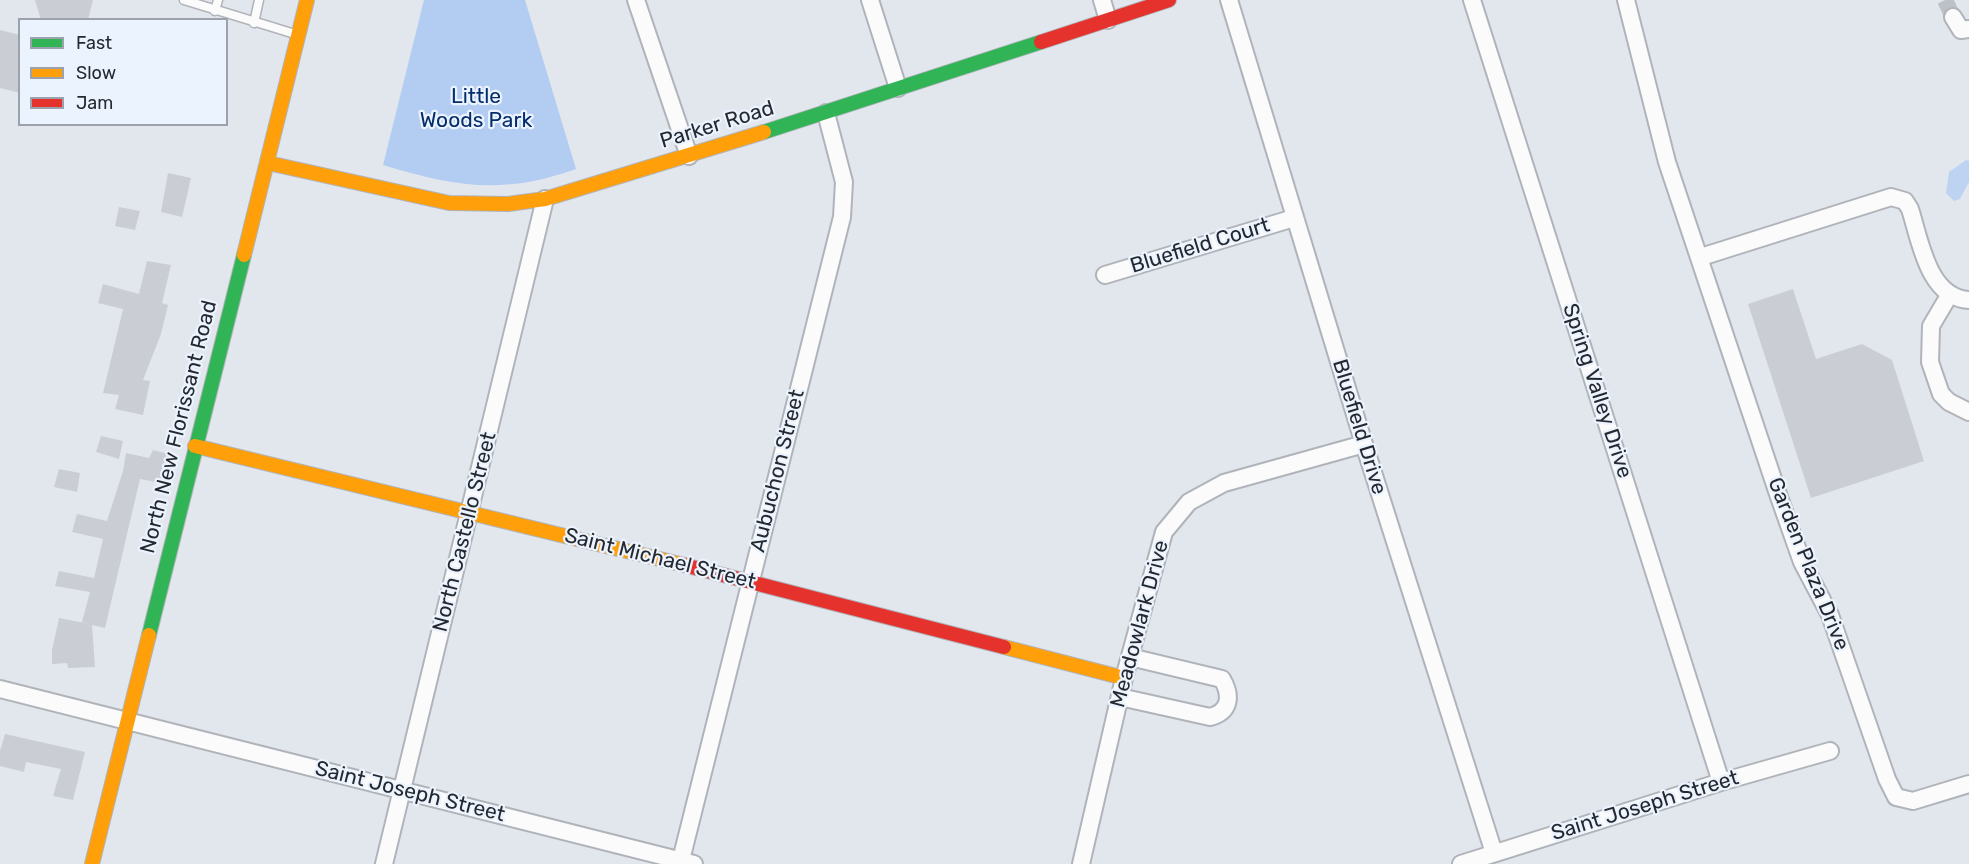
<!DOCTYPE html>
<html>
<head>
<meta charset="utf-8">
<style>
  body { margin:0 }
  #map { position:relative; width:1969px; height:864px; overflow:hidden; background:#e2e7ee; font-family:Rubik,sans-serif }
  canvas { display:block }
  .legend { position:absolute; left:18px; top:18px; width:210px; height:108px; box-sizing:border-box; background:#ebf3fe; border:2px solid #9ca2ab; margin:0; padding:8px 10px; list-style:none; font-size:18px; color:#25282e }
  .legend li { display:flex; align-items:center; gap:12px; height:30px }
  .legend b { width:30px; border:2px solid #9ca2ab }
</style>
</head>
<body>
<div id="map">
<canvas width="1969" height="864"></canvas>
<ul class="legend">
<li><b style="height:8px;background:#30b455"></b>Fast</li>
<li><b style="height:8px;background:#ff9f0a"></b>Slow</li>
<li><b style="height:8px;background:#e5322d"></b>Jam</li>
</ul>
</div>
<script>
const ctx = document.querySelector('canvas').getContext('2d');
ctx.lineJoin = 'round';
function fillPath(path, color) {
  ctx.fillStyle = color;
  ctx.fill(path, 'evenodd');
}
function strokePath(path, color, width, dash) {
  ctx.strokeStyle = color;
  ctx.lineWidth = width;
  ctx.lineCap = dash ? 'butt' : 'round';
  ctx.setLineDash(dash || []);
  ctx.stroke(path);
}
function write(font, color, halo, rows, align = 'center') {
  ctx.font = font + ' Rubik,sans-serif';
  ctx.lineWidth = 4.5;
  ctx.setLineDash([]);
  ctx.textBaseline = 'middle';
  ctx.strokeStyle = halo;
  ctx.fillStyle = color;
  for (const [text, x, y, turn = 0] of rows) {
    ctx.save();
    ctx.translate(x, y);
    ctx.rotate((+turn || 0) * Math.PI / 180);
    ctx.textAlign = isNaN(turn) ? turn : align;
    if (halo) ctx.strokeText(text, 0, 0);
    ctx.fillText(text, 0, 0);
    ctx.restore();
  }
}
fillPath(new Path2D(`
  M 424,0 L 525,0 L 576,169 C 503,195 455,187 383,165 Z`), '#b2ccf2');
fillPath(new Path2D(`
  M 1966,160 L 1969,161 L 1969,182 L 1960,199 L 1954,201 L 1946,193 L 1949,172 Z`), '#bed2f2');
fillPath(new Path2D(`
  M 35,0 L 93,0 L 88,20 L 41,20 Z
  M 0,30 L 20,35 L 20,93 L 0,88 Z
  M 168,173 L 191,178 L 182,217 L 161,212 Z
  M 119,207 L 140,211 L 135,230 L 115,226 Z
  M 147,261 L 171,265 L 162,303 L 168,305 L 161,334 L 143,380 L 150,381 L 143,415 L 115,409 L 119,395 L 103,393 L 123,309 L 98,303 L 103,284 L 139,294 Z
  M 1793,289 L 1816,359 L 1862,344 L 1892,360 L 1924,461 L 1811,498 L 1748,304 Z
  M 101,436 L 123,441 L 119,459 L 96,452 Z
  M 153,450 L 168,454 L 161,483 L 140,479 L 105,628 L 92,625 L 95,667 L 68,668 L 67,663 L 52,664 L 52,650 L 59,618 L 90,624 L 82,622 L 90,592 L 55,586 L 59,571 L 94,578 L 103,539 L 72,532 L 77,514 L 107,521 L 123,471 L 126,453 L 149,458 Z
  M 59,469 L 80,473 L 77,492 L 54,487 Z
  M 5,734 L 85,752 L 73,800 L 53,796 L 61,769 L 26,762 L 24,772 L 0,766 L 0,751 Z`), '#caced4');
strokePath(new Path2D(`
  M 1945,0 L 1953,17`), '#bcc1c8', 16, [16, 8]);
const lane = new Path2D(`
  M 184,0 L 295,34
  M 215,11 L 218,0
  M 254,23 L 259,0`);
const street = new Path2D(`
  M 636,0 L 689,156
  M 870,0 L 898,88
  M 1102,0 L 1108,20
  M 1229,0 L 1364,444 L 1494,853
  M 1472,0 L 1721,782
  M 1626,0 L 1667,162 L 1778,494 L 1802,562 L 1830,615 L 1887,779 L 1896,797 L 1913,801 L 1969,784
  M 1953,17 L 1961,30 L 1969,29
  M 1701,257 L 1891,197 L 1905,201 L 1910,209 C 1920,240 1928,298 1969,300
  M 1105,275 L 1294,218
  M 1950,294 L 1931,326 L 1930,362 L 1941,394 L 1949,402 L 1969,412
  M 0,689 L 694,864
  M 1120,697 L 1210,717 C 1230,712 1232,696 1222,679 L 1130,657
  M 384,864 L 545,199
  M 680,864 L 842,217 L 844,182 L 826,113
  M 1081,864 L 1124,678 L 1164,532 L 1189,502 L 1224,483 L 1364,444
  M 1461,864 L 1721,782 L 1830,751`);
const fast = new Path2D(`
  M 764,132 L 1041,42
  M 149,635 L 244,255`);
const slow = new Path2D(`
  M 268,163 L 449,203 L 508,204 L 545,199 L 764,132
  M 244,255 L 307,0
  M 195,446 L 684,565
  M 1004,647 L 1124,678
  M 92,864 L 149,635`);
const jam = new Path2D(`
  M 1041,42 L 1169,0
  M 684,565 L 1004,647`);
strokePath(lane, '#b0b4ba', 11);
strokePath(street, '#b0b4ba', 20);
strokePath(fast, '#b0b4ba', 16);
strokePath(slow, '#b0b4ba', 16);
strokePath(jam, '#b0b4ba', 16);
strokePath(lane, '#fbfbfc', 8);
strokePath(street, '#fbfbfc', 16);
strokePath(fast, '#30b455', 14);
strokePath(slow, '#ff9f0a', 14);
strokePath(jam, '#e5322d', 14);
write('21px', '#052d69', '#ebf3fe', [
  ["Little",476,97],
  ["Woods Park",476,121]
]);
write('21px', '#25282e', '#ebf3fe', [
  ["Parker Road",717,125,-17],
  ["Bluefield Court",1200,246,-17],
  ["Spring Valley Drive",1597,391,72],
  ["North New Florissant Road",179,427,-76],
  ["Bluefield Drive",1359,427,73],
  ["Aubuchon Street",778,471,-76],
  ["North Castello Street",465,532,-76],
  ["Saint Michael Street",660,559,14],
  ["Garden Plaza Drive",1808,564,68],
  ["Meadowlark Drive",1140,624,-75],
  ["Saint Joseph Street",410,792,14],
  ["Saint Joseph Street",1645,806,-17]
]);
</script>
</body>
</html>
